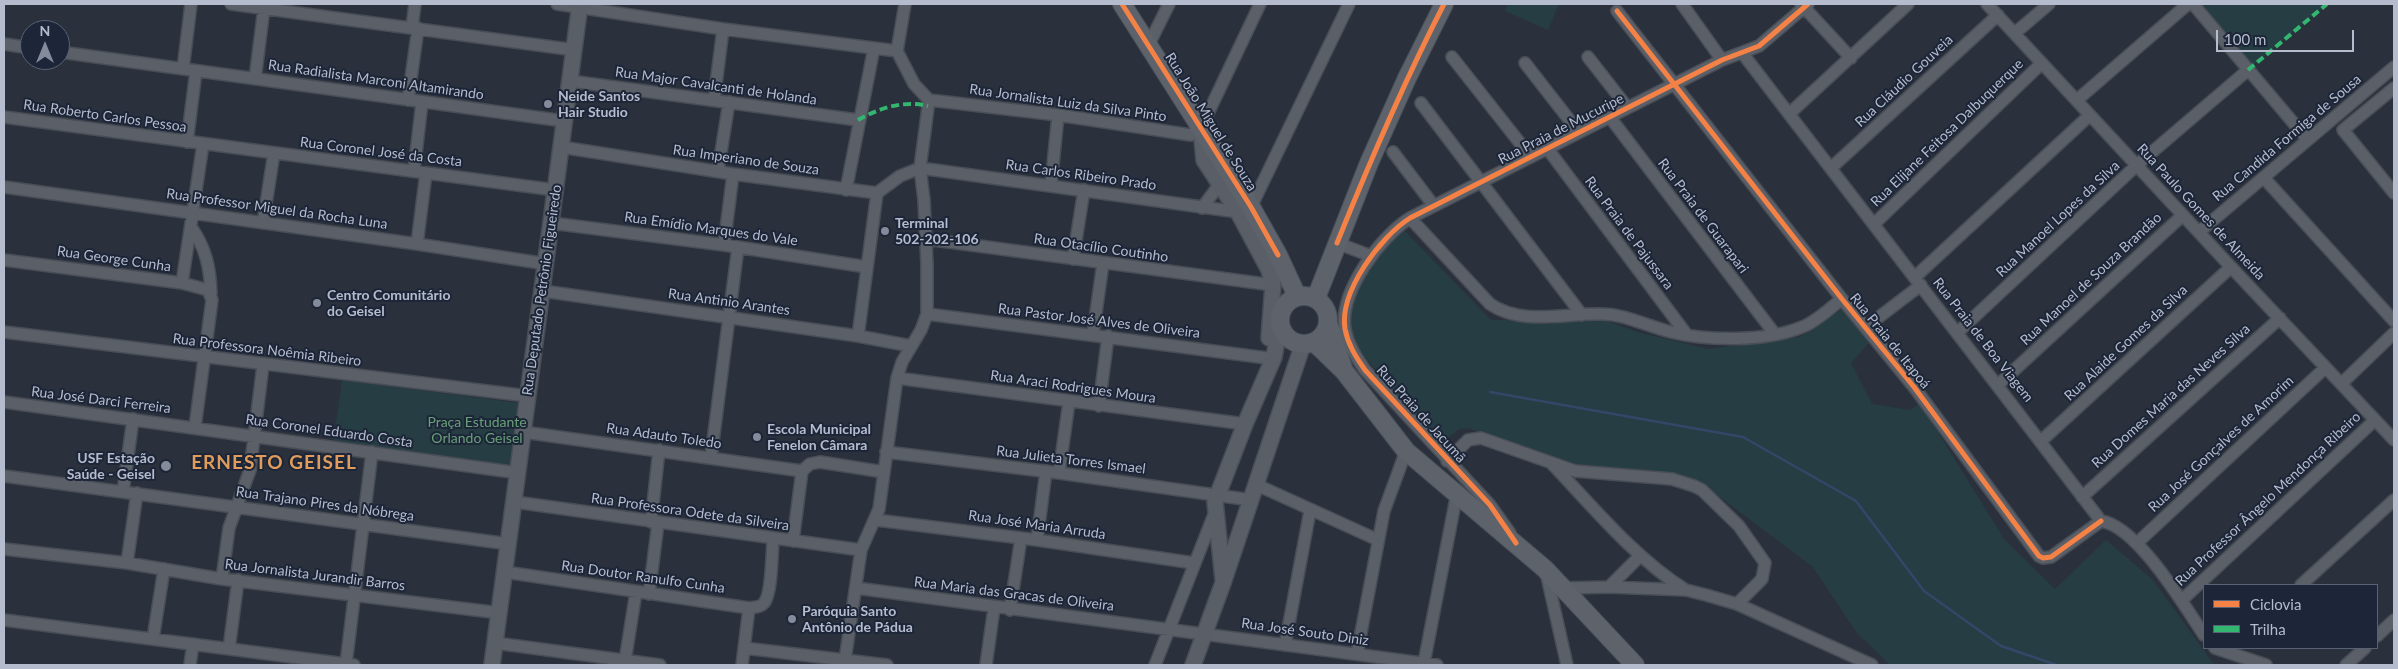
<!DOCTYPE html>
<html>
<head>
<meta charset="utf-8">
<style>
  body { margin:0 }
  #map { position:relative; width:2398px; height:669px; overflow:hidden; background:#2a313c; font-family:Lato,sans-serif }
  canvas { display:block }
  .frame { position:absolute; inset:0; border:5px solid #b4bccd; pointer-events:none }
  .legend { position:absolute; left:2203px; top:584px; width:175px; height:65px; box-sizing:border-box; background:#1c2638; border:1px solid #596274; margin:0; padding:6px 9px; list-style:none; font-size:15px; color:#b4bccd }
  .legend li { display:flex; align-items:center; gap:10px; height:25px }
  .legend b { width:25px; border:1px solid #596274 }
  .north { position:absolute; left:20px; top:20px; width:50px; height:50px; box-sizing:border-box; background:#1c2638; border:1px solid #596274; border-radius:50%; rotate:0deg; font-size:14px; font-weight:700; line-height:20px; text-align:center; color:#b4bccd }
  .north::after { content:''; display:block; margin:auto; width:18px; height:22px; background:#848b9a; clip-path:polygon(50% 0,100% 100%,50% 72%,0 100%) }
  .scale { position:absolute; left:2216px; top:30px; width:138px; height:22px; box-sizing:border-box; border:2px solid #b4bccd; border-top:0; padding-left:6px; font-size:15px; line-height:18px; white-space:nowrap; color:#b4bccd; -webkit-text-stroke:4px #1c2638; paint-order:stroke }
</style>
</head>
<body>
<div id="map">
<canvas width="2398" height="669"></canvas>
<div class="frame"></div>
<ul class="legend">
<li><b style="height:6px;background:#f48246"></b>Ciclovia</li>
<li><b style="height:6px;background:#33b770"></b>Trilha</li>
</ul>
<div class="north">N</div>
<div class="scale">100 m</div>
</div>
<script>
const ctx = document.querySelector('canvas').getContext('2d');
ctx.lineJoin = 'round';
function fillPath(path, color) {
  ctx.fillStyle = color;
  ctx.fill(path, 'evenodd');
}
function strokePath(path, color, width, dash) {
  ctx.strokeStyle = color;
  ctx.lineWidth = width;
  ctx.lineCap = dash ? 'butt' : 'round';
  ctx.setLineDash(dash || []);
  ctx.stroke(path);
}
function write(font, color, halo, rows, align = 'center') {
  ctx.font = font + ' Lato,sans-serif';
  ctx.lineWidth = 4;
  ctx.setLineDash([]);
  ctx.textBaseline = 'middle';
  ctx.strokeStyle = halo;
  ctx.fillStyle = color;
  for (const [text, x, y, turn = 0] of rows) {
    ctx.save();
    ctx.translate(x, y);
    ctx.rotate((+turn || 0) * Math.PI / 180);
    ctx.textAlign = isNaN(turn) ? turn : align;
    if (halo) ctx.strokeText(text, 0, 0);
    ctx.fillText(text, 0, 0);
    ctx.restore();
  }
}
fillPath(new Path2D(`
  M 1508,4 L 1559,4 L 1548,30 L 1505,11 Z
  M 2192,4 L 2327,4 L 2248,70 Z
  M 1400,226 L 1491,320 L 1604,320 L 1637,332 L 1708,349 L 1800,337 L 1842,309 L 1869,343 L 1851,363 L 1872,404 L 1910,410 L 1920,403 L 2004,539 L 2055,589 L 2106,540 L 2153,580 L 2213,663 L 2218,665 L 1890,665 L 1857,633 L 1813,567 L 1708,488 L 1576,466 L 1468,428 L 1459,429 L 1438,446 L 1341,327 L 1352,290 Z
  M 342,380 L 518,403 L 511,468 L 333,444 Z`), '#263d43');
strokePath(new Path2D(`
  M 1490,392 L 1743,437 L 1856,501 L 1924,591 L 2001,646 L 2057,665`), '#344768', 2.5);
const street = new Path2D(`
  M 231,4 L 575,50
  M 557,4 L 723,29 L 897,51
  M 1682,4 L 1722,60
  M 1801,4 L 1851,58
  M 1987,4 L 2231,267 L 2394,440
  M 2193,4 L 2307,139
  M 1617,11 L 1842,299 L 1914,387 L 2039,556 L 2043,558 L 2051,557 L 2101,521
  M 412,27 L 415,4
  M 2015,33 L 2049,4
  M 4,44 L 30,48
  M 1149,44 L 1169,4
  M 897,51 L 914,84 L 929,100
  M 897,51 L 905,4
  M 60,52 L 564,121
  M 1743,54 L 2101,521 C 2137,526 2184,605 2204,635
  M 1452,57 L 1531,157
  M 1588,57 L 1627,107
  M 1525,63 L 1578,131
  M 183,69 L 191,4
  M 255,79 L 264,8
  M 570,81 L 858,120
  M 2394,88 L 2343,130 L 2394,193
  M 408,100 L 418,28
  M 714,100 L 723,29
  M 929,100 L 1058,115 L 1191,135 L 1201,128 L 1260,4
  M 2077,100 L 2188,4
  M 1421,103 L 1582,315
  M 1789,114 L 1908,4
  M 1609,116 L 1774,333
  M 4,117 L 555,190
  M 187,142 L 196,71
  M 561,147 L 733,174 L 877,193 L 900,176 L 920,168 L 1238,212
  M 1547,148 L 1687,335
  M 1393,152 L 1434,206
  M 1831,168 L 1998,15
  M 414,171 L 422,102
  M 718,171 L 729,102
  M 2264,178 L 2394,321
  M 1051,185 L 1058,115
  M 4,187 L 417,244 L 547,264
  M 846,190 L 874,48
  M 1251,207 L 1349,4
  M 1202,208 L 1219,185
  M 1410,218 L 1490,304 C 1522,326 1565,313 1601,314 C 1625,314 1647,326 1671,332 C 1707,341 1766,342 1802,327 C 1816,322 1830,308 1842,299
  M 263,223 L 274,153
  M 551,223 L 724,245 L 867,267
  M 1874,224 L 2042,63
  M 191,227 C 206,248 210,268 211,293
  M 2199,232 L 2394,67
  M 926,239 L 1273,285
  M 1337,243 L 1371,256
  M 417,244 L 426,173
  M 724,245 L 733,174
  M 1073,259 L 1084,190
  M 4,260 L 182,283 L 208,290 L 212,300 L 195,427
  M 1915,277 L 2090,115
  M 182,283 L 203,144
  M 543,291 L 858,336 L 911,346
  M 927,314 L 1267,358
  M 1866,327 L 1921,285
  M 4,332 L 528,396
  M 1957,333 L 2137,165 L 2248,70
  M 1093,334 L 1103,263
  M 858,336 L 877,193
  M 897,378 L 1245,424
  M 2341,384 L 2394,333
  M 1998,385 L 2183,215
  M 4,402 L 519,473
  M 1099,406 L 1108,336
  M 523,432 L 802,471
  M 2041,441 L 2231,267
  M 886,452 L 1059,473 L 1251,500
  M 711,457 L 738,247
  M 1447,461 L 1468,440 L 1481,438 L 1575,471 L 1672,479 L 1694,486 L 1702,490 L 1739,526 L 1765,563 L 1762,579 L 1737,604
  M 1553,465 C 1594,508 1634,557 1684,589
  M 1059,473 L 1069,402
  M 4,476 L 509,544
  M 1257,485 L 1378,540
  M 123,492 L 133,419
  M 2082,497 L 2280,318
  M 515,502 L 861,550
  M 876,520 L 1037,540 L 1194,563
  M 651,522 L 659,450
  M 1510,533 L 1490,505 L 1365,370 C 1356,357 1348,345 1345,329 C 1339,292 1380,237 1410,218 L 1722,60 L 1759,46 L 1808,4
  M 1037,540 L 1046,471
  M 793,541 L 802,471 L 810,464 L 820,462 L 884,472
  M 2137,543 L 2325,368
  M 4,549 L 127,563 L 222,579 L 500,613
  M 127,563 L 137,493
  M 505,572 L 749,608 C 754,607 760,608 764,603 C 772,594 772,552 773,539
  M 1546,572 L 1567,665
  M 222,579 L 229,528 L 250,470 L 263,365
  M 2301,585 L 2394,500
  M 1609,587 L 1640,556
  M 856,588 L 1437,665
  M 1565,588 L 1609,587 L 1686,590 L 1706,595 L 1737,604 L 1872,665
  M 649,594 L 658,523
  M 2182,600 L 2375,420
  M 1010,610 L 1021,538
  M 4,620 L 354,665
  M 2377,636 L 2394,620
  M 153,639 L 164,569
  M 495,643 L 660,665
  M 1285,645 L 1310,511
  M 744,648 L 887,665
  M 2215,648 L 2266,665
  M 229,649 L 238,580
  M 1357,654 L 1384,511 L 1406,451
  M 845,660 L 861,550 L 879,509 L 897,378 L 902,362 L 921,330 L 927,314 L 927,264 L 924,200 L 920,168 L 929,100
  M 625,661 L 636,592
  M 1424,663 L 1457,493
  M 346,664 L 372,452
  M 190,665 L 193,644
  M 742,665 L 749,608
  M 986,665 L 994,608
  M 1155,665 L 1215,512
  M 2346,665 L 2365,648`);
const secondary = new Path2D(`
  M 1201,128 L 1204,160 L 1238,212 L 1269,270 L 1273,285 L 1269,338
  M 1223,579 L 1215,502 L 1245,424 L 1274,357 L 1280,323
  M 492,665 L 580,4
  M 1193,665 L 1223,583 L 1303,344`);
const primary = new Path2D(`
  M 1122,4 L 1251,207 L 1278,255 L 1297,296
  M1280 320a24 24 0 1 1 48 0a24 24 0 1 1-48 0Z
  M 1316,298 L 1369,163 L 1407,78 L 1444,4
  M 1328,323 L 1343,368
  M 1314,342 L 1344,371 L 1406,451 L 1545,569 L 1635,665`);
strokePath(street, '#494d56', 14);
strokePath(secondary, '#494d56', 18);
strokePath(primary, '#484e58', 20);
strokePath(street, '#5b5f68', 11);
strokePath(secondary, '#595e67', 15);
strokePath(primary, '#5d626b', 18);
strokePath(new Path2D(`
  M 2248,70 L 2327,4
  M 858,120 C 879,108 904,100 928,106`), '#33b770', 4, [8, 4]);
strokePath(new Path2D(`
  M 1122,4 L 1251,207 L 1278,255
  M 1617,11 L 1842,299 L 1914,387 L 2039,556 L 2043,558 L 2051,557 L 2101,521
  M 1337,243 C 1370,161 1404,82 1444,4
  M 1516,543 L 1490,505 L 1365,370 C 1356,357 1348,345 1345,329 C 1339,292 1380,237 1410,218 L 1722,60 L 1759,46 L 1808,4`), '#f48246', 5);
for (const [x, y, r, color] of [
  [548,104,5,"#848b9a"],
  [885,231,5,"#848b9a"],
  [317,303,5,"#848b9a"],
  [757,437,5,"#848b9a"],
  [166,466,6,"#848b9a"],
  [792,619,5,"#848b9a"]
]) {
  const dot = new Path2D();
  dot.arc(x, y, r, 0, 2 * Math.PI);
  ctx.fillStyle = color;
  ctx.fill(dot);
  strokePath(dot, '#1c2638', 2);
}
write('14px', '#b4bccd', '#1c2638', [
  ["Rua Radialista Marconi Altamirando",376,80,8],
  ["Rua Cláudio Gouveia",1904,81,-43],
  ["Rua Major Cavalcanti de Holanda",716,86,8],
  ["Rua Jornalista Luiz da Silva Pinto",1068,103,8],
  ["Rua Roberto Carlos Pessoa",105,116,8],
  ["Rua João Miguel de Souza",1211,122,58],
  ["Rua Praia de Mucuripe",1561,129,-27],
  ["Rua Elijane Feitosa Dalbuquerque",1947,133,-44],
  ["Rua Candida Formiga de Sousa",2287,138,-40],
  ["Rua Coronel José da Costa",381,152,7],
  ["Rua Imperiano de Souza",746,160,8],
  ["Rua Carlos Ribeiro Prado",1081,175,8],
  ["Rua Professor Miguel da Rocha Luna",277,209,8],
  ["Rua Paulo Gomes de Almeida",2201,212,47],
  ["Rua Praia de Guarapari",1703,216,53],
  ["Rua Manoel Lopes da Silva",2058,219,-43],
  ["Rua Emídio Marques do Vale",711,229,8],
  ["Rua Praia de Pajussara",1629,233,53],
  ["Rua Otacílio Coutinho",1101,248,8],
  ["Rua George Cunha",114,259,8],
  ["Rua Manoel de Souza Brandão",2091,279,-43],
  ["Rua Deputado Petrônio Figueiredo",542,290,-82],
  ["Rua Antinio Arantes",729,302,8],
  ["Rua Pastor José Alves de Oliveira",1099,321,7],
  ["Rua Praia de Boa Viagem",1983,340,52],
  ["Rua Praia de Itapoá",1890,341,51],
  ["Rua Alaide Gomes da Silva",2126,343,-43],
  ["Rua Professora Noêmia Ribeiro",267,350,7],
  ["Rua Araci Rodrigues Moura",1073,387,8],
  ["Rua Domes Maria das Neves Silva",2171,396,-42],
  ["Rua José Darci Ferreira",101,400,7],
  ["Rua Praia de Jacumã",1421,414,48],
  ["Rua Coronel Eduardo Costa",329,431,8],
  ["Rua Adauto Toledo",664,436,8],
  ["Rua José Gonçalves de Amorim",2221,444,-43],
  ["Rua Julieta Torres Ismael",1071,460,7],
  ["Rua Professor Ângelo Mendonça Ribeiro",2268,499,-43],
  ["Rua Trajano Pires da Nóbrega",325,504,8],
  ["Rua Professora Odete da Silveira",690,512,8],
  ["Rua José Maria Arruda",1037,525,8],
  ["Rua Jornalista Jurandir Barros",315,575,7],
  ["Rua Doutor Ranulfo Cunha",643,577,8],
  ["Rua Maria das Gracas de Oliveira",1014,594,7],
  ["Rua José Souto Diniz",1305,632,8]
]);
write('bold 14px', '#b4bccd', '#1c2638', [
  ["Neide Santos",558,96],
  ["Hair Studio",558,112],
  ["Terminal",895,223],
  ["502-202-106",895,239],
  ["Centro Comunitário",327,295],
  ["do Geisel",327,311],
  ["Escola Municipal",767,429],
  ["Fenelon Câmara",767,445],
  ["USF Estação",155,458,"right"],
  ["Saúde - Geisel",155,474,"right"],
  ["Paróquia Santo",802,611],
  ["Antônio de Pádua",802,627]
], 'left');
write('14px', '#69a078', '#1c2638', [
  ["Praça Estudante",477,422],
  ["Orlando Geisel",477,438]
]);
ctx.letterSpacing = '1px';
write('bold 19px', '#e19c5b', '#1c2638', [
  ["ERNESTO GEISEL",274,463]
]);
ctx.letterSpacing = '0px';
</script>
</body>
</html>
